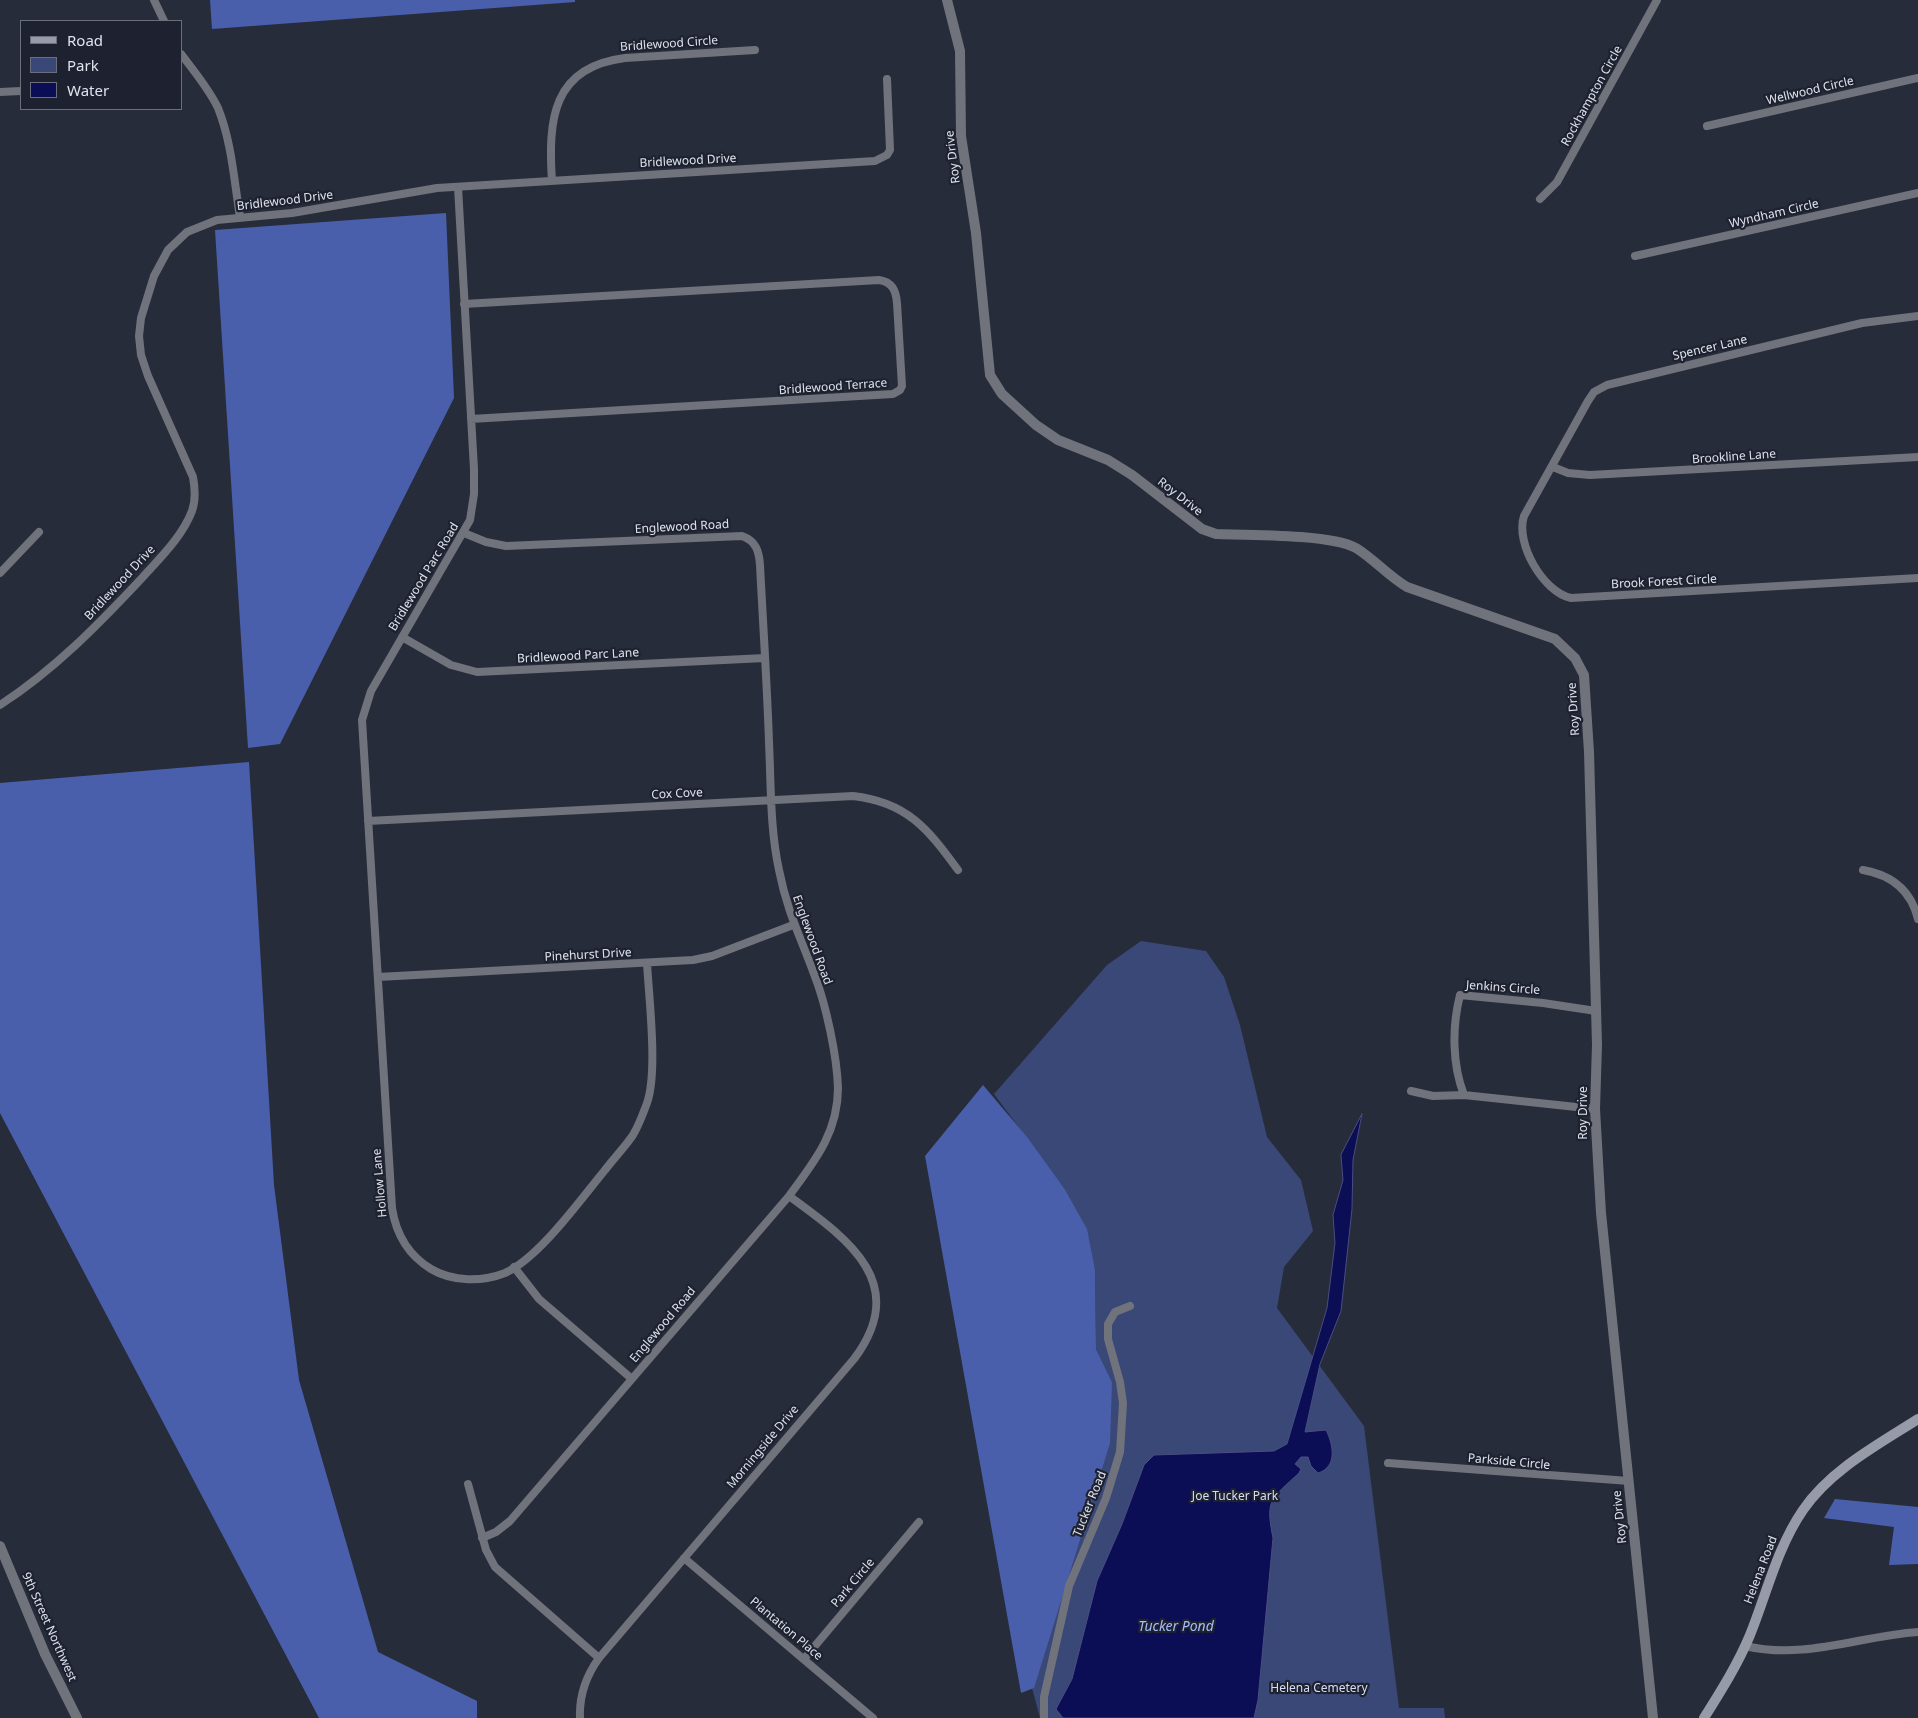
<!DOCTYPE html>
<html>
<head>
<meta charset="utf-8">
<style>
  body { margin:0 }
  #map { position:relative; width:1918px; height:1718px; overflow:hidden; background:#272c3a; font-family:"Noto Sans",sans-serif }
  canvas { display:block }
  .legend { position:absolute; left:20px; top:20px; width:162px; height:90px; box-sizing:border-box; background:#1e2230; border:1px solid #6b6f7b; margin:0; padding:6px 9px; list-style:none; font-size:15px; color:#dee2eb }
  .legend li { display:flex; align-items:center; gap:10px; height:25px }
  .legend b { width:25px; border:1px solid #6b6f7b }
</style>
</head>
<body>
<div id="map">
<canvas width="1918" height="1718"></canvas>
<ul class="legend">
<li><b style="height:6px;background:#969ba7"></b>Road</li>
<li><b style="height:14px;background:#3a4877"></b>Park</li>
<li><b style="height:14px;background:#0b0d55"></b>Water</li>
</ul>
</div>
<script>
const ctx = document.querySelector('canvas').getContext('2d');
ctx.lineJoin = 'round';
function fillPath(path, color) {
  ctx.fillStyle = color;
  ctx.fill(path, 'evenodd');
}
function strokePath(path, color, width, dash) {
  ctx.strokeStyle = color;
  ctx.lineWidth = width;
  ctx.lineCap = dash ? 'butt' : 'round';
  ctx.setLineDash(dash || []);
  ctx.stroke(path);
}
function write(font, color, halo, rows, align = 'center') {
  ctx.font = font + ' "Noto Sans",sans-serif';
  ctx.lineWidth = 4.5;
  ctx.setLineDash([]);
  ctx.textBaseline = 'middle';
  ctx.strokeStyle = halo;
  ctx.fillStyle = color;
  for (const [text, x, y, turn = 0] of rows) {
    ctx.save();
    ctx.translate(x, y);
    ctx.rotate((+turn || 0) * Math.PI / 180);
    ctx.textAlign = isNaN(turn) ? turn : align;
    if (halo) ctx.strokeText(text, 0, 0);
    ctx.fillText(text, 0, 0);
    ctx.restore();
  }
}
fillPath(new Path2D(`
  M 1141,941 L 1206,951 L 1224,977 L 1240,1025 L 1267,1137 L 1301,1180 L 1313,1231 L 1284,1267 L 1277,1308 L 1364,1426 L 1399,1708 L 1444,1708 L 1445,1718 L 1040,1718 L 1032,1688 L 1083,1528 L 1112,1382 L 1096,1349 L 1095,1270 L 1064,1188 L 994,1094 L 1107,965 Z`), '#3a4877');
fillPath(new Path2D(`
  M 210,0 L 575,0 L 575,2 L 212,29 Z
  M 446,213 L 454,398 L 280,744 L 248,748 L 215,230 Z
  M 249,762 L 274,1185 L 299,1380 L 378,1652 L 477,1701 L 477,1718 L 319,1718 L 0,1113 L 0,783 Z
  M 983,1085 L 1027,1137 L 1064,1188 L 1087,1229 L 1095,1270 L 1096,1349 L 1112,1382 L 1110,1443 L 1034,1688 L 1021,1693 L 925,1156 Z
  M 1835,1499 L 1918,1507 L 1918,1564 L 1889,1565 L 1894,1527 L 1824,1518 Z`), '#4a5fab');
const water = new Path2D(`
  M 1362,1114 L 1353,1160 L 1352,1209 L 1341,1311 L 1320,1364 L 1305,1432 L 1326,1430 C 1333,1444 1338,1467 1318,1473 L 1311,1466 L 1308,1457 L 1301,1457 L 1295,1464 L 1301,1469 L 1299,1473 C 1271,1499 1265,1499 1273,1538 L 1258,1700 L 1254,1718 L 1063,1718 L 1056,1709 L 1072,1679 L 1097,1581 L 1122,1524 L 1144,1465 L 1154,1455 L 1274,1451 L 1287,1444 L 1327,1308 L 1335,1243 L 1333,1215 L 1343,1180 L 1341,1155 Z`);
fillPath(water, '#0b0d55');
strokePath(water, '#4a4d82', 1);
strokePath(new Path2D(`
  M 154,0 L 164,21
  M 181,54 C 194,71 209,89 218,108 C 232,143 234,181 240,217
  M 0,92 L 21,91
  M 1707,126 L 1918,78
  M 552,181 C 548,120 552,67 625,58 L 755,50
  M 458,187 L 474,469 L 474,494 L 470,520 L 371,691 L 362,720 L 392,1208 C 396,1234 408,1255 431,1269 C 453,1282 482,1282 505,1273 C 539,1258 581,1199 605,1170 C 614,1158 625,1147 633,1135 C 639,1125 643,1114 647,1103 C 658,1072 649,999 647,963
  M 1540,199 L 1557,182 L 1657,0
  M 1635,256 L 1918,193
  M 464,304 L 879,280 C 892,282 896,290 897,303 L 902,386 L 900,390 L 893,394 L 471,419
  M 1918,316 L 1862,323 L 1607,385 L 1594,392 L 1588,401 L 1524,516 C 1515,543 1543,592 1571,598 L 1918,578
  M 1553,467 L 1568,473 L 1590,475 L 1918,457
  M 464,533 L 486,542 L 506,546 L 742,536 C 756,541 759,551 760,565 C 763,624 767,683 769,742 C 771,784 770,829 779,870 C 787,911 800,936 814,974 C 826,1004 837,1056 838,1088 C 838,1133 814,1162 789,1196 L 510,1521 L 496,1532 L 482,1538
  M 0,573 L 39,532
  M 402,637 L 451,665 L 477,672 L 765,658
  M 0,705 C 54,670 98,625 142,578 C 160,558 182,537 192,511 C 196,500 195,488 193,477 L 148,376 L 141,355 L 139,336 L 141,318 L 154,276 L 168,250 L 187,232 L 217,220 L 292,213 L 437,188 L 875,161 L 887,155 L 890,150 L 887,79
  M 368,821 L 853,796 C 907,802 928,829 958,870
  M 1863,870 C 1892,875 1911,890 1918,919
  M 378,977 L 693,960 L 712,956 L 793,925
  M 1411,1091 L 1433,1096 L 1464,1095
  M 1595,1109 L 1464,1095 C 1452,1064 1452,1027 1460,995 L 1543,1003 L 1596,1011
  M 514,1267 L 539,1299 L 632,1379
  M 1388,1463 L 1629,1481
  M 468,1484 L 486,1550 L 495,1567 L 599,1658
  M 684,1558 L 873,1718
  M 1745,1646 C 1805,1660 1859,1636 1918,1632
  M 804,1659 L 919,1522
  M 580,1718 C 579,1695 586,1676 599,1658 L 854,1359 C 911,1283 848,1239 789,1196
  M 1044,1718 L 1044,1697 L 1069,1586 L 1106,1498 L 1120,1452 L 1123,1403 L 1120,1382 L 1108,1339 L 1108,1324 L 1115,1312 L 1130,1306`), '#70737b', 8);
strokePath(new Path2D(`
  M 947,0 L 960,51 L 961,136 L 976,233 L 990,375 L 1002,394 L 1036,425 L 1058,440 L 1108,460 L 1132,475 L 1202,529 L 1216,534 C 1248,535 1331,534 1356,548 C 1374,559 1388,576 1407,587 L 1555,639 L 1575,658 L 1584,675 L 1589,752 L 1597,1045 L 1595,1109 L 1601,1213 L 1653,1718
  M 0,1546 L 45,1654 L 77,1718`), '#70737b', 10);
strokePath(new Path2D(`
  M 1704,1718 C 1721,1691 1738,1664 1750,1635 C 1767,1593 1777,1548 1803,1510 C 1830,1470 1879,1444 1918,1419`), '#969ba7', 10);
write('12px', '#dee2eb', '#1e2230', [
  ["Bridlewood Circle",669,44,-4],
  ["Wellwood Circle",1810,91,-13],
  ["Rockhampton Circle",1592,96,-61],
  ["Roy Drive",953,157,-97],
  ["Bridlewood Drive",688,161,-3],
  ["Bridlewood Drive",285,201,-7],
  ["Wyndham Circle",1774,214,-13],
  ["Spencer Lane",1710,348,-13],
  ["Bridlewood Terrace",833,387,-4],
  ["Brookline Lane",1734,457,-4],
  ["Roy Drive",1180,497,38],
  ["Englewood Road",682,527,-3],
  ["Bridlewood Parc Road",424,577,-59],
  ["Brook Forest Circle",1664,582,-3],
  ["Bridlewood Drive",120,583,-47],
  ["Bridlewood Parc Lane",578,656,-3],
  ["Roy Drive",1574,709,-94],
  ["Cox Cove",677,794,-3],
  ["Englewood Road",812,940,70],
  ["Pinehurst Drive",588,955,-3],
  ["Jenkins Circle",1503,988,4],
  ["Roy Drive",1584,1113,-90],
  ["Hollow Lane",380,1183,-95],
  ["Englewood Road",663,1325,-50],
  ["Morningside Drive",763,1447,-50],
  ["Parkside Circle",1509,1462,5],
  ["Tucker Road",1090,1504,-68],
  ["Roy Drive",1620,1517,-96],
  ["Helena Road",1761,1570,-69],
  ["Park Circle",853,1583,-50],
  ["9th Street Northwest",49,1627,66],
  ["Plantation Place",786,1629,40]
]);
write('12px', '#d6def3', '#1e2230', [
  ["Joe Tucker Park",1235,1497],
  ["Helena Cemetery",1319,1689]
]);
write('italic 14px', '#a7bcfa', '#1e2230', [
  ["Tucker Pond",1176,1627]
]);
</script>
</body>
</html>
